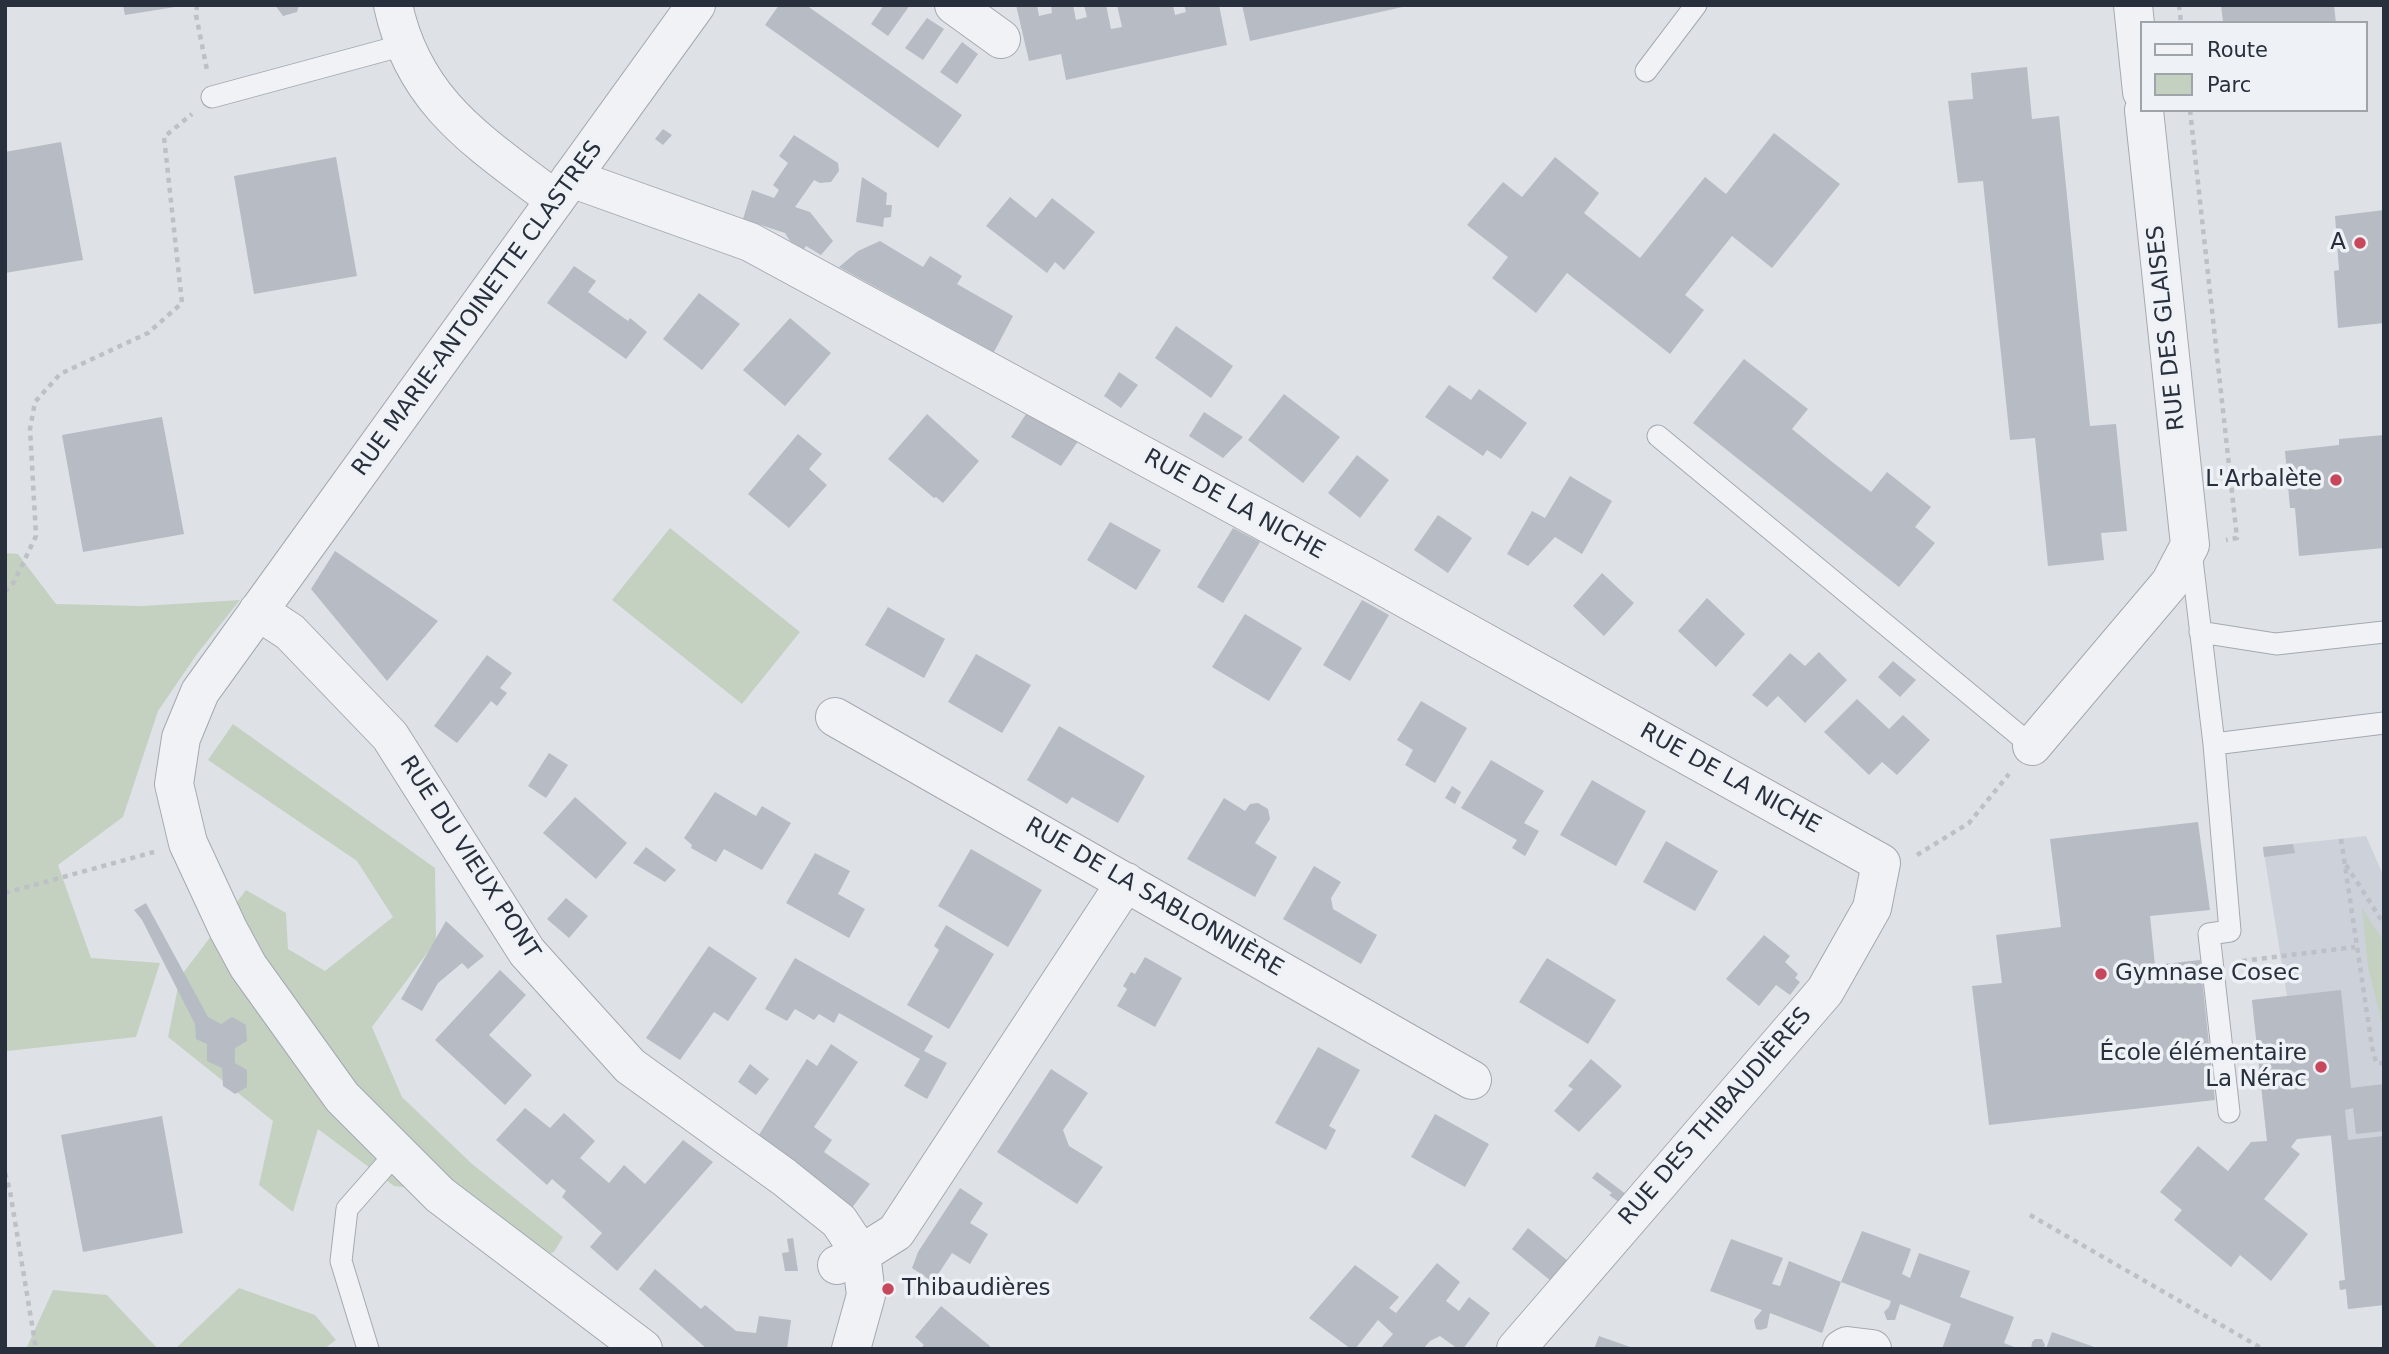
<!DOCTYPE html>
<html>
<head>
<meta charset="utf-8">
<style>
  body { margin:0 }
  #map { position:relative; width:2389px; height:1354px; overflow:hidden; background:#dee2e7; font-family:"DejaVu Sans",sans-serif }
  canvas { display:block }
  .frame { position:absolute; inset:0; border:7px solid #28303d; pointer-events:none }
  .legend { position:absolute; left:2140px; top:21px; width:228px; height:91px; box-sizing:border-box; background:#eef1f5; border:2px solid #9fa4ab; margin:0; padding:9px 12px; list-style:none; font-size:21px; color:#28303d }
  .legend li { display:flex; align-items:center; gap:14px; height:35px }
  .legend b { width:35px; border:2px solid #9fa4ab }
</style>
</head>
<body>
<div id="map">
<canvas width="2389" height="1354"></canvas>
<div class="frame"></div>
<ul class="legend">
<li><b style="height:9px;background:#f1f2f6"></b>Route</li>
<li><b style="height:19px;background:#c4d1c0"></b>Parc</li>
</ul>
</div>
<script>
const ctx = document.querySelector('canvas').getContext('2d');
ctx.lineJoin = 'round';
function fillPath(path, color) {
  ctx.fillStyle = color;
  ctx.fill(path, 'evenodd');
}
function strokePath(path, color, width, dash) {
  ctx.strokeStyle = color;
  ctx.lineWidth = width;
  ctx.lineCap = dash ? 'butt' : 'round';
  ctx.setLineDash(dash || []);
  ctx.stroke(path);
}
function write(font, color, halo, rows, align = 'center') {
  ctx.font = font + ' "DejaVu Sans",sans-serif';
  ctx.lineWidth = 7;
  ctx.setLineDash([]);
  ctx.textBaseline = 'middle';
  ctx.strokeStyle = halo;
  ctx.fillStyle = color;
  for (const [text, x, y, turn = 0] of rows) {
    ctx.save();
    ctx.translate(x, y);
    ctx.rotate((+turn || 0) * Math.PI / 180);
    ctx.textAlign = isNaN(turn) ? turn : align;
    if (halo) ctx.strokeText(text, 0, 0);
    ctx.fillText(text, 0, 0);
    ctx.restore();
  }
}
fillPath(new Path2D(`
  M 2366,836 L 2384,877 L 2384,1305 L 2348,1309 L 2346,1289 L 2340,1290 L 2339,1281 L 2345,1280 L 2331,1136 L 2267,1141 L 2252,1000 L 2287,996 L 2263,847 Z`), '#cdd1d9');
fillPath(new Path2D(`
  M 670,528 L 800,632 L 742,704 L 612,600 Z
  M 5,553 L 18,554 L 56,604 L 142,606 L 240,600 L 197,654 L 158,711 L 123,817 L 58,865 L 91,958 L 160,963 L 136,1037 L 7,1051 L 5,1081 Z
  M 233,724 L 435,868 L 436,941 L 372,1027 L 402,1097 L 471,1163 L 563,1237 L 554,1252 L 536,1259 L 455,1193 L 394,1186 L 318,1129 L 293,1212 L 259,1185 L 273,1121 L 168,1037 L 180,977 L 246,890 L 286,913 L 288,949 L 325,971 L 393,917 L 357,861 L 208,760 Z
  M 2362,908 L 2384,942 L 2384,1031 L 2368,967 Z
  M 239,1288 L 315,1315 L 336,1340 L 324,1349 L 175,1349 Z
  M 53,1290 L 107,1295 L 158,1349 L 26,1349 Z`), '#c4d1c0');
fillPath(new Path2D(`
  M 123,5 L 175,5 L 175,7 L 125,15 Z
  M 275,5 L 299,5 L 297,12 L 283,16 Z
  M 779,5 L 806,5 L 962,115 L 938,148 L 765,25 Z
  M 884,5 L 910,5 L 888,36 L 871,24 Z
  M 1016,5 L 1037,5 L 1039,16 L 1052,13 L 1051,5 L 1073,5 L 1076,20 L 1087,17 L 1084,5 L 1106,5 L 1111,29 L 1122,27 L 1117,5 L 1173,5 L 1175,15 L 1186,12 L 1184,5 L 1219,5 L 1227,45 L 1066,80 L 1061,54 L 1029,61 Z
  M 1242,5 L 1406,5 L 1407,6 L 1250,41 Z
  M 2221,5 L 2334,5 L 2336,23 L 2223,22 Z
  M 927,18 L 944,29 L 923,60 L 905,48 Z
  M 962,42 L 978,54 L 957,84 L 940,72 Z
  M 2027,67 L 2032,119 L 2059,116 L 2090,426 L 2116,424 L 2127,531 L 2101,533 L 2104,560 L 2048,566 L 2035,438 L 2010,440 L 1983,181 L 1958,183 L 1948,101 L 1973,99 L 1971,73 Z
  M 663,129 L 672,135 L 663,145 L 655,139 Z
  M 1774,133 L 1840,184 L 1772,268 L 1732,236 L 1685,295 L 1704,310 L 1670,354 L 1567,273 L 1536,313 L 1492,278 L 1508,257 L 1467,225 L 1503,182 L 1522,197 L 1555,157 L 1599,193 L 1584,213 L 1640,258 L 1705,177 L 1726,194 Z
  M 794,135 L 838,163 L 839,171 L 831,182 L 820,183 L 814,180 L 795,207 L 810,212 L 833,241 L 821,255 L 806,246 L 804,249 L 790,241 L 785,233 L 743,219 L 752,190 L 774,198 L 779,190 L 773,185 L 788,163 L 779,156 Z
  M 61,142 L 83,260 L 5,273 L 5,152 Z
  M 336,157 L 357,276 L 254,294 L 234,176 Z
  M 862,177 L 887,193 L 886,205 L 892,205 L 891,217 L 884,218 L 883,227 L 856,222 Z
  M 1010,197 L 1036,218 L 1052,198 L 1095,232 L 1064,270 L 1055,262 L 1047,273 L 986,226 Z
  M 2384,210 L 2384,323 L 2338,328 L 2334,271 L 2339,270 L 2335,216 Z
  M 880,241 L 923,267 L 930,256 L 962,276 L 957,284 L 1013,316 L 994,352 L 839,267 L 858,251 Z
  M 574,266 L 596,281 L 588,292 L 628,321 L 630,318 L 647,332 L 626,359 L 547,303 Z
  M 699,293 L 740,324 L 702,370 L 663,339 Z
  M 790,318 L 831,353 L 785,406 L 743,370 Z
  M 1176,326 L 1233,366 L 1211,398 L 1155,358 Z
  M 1744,359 L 1808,409 L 1792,429 L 1831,461 L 1871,492 L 1887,472 L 1931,507 L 1915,527 L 1935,543 L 1899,587 L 1693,423 Z
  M 1119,372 L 1138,385 L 1121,408 L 1104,396 Z
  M 1449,385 L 1471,400 L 1479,389 L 1527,423 L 1501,459 L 1487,450 L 1483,456 L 1425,417 Z
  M 1284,394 L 1340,437 L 1303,483 L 1248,440 Z
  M 1028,411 L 1079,440 L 1061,466 L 1011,437 Z
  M 1204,412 L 1243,437 L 1223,458 L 1189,436 Z
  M 927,414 L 979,461 L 943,503 L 936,497 L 934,498 L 888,459 Z
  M 162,417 L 184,534 L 83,552 L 62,435 Z
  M 798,434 L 822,454 L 809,469 L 827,485 L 789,528 L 748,494 Z
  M 2384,435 L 2384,548 L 2299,556 L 2295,508 L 2290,508 L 2285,451 L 2339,445 L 2339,439 Z
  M 1357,455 L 1389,480 L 1360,518 L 1328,493 Z
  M 1570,476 L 1612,501 L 1582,554 L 1555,537 L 1528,566 L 1507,554 L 1532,511 L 1545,518 Z
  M 1438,515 L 1472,538 L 1448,573 L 1414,550 Z
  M 1110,522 L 1161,550 L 1136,590 L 1087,560 Z
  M 1233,528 L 1260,542 L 1223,603 L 1197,587 Z
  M 335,551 L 438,621 L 387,681 L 311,589 Z
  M 1602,573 L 1634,603 L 1604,636 L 1573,606 Z
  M 1707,598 L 1745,634 L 1716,667 L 1678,631 Z
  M 1362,600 L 1389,615 L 1350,681 L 1323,665 Z
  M 888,607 L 945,639 L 924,678 L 865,645 Z
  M 1245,614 L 1302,648 L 1269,701 L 1212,667 Z
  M 1819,652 L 1847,680 L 1805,723 L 1778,696 L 1767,707 L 1752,695 L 1790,653 L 1805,666 Z
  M 976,654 L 1031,685 L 1002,733 L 948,702 Z
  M 487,655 L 512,673 L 500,688 L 507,693 L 497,706 L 491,701 L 457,743 L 434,726 Z
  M 1893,661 L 1916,680 L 1900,697 L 1878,677 Z
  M 1857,699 L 1889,729 L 1903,715 L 1930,740 L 1897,775 L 1882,762 L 1869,775 L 1824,732 Z
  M 1421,701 L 1467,728 L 1435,783 L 1405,765 L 1413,750 L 1397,740 Z
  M 1059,726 L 1145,776 L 1118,823 L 1072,797 L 1067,804 L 1027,780 Z
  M 549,753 L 568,765 L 546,798 L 528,786 Z
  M 1491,760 L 1544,791 L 1524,823 L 1539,831 L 1525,856 L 1512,848 L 1517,840 L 1461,808 Z
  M 1592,780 L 1646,811 L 1616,866 L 1560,835 Z
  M 1452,786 L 1461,792 L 1455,804 L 1445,798 Z
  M 715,792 L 756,816 L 762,806 L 791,823 L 762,870 L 724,849 L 716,862 L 691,848 L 692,845 L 684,838 Z
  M 575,797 L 627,843 L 596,879 L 543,833 Z
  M 1224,798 L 1245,811 L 1250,804 L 1258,803 L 1268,809 L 1270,819 L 1255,843 L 1277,857 L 1255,897 L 1187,859 Z
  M 2198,822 L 2210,910 L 2150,916 L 2155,965 L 2200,960 L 2215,1100 L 1989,1125 L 1972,986 L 2002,983 L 1996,935 L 2061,927 L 2050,839 Z
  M 1666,841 L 1718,871 L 1695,911 L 1643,882 Z
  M 2293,844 L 2295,853 L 2264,857 L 2263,847 Z
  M 646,847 L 676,870 L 665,882 L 633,863 Z
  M 971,849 L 1042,890 L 1008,947 L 938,906 Z
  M 815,853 L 850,871 L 838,894 L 865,909 L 849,938 L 786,903 Z
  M 1314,866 L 1341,882 L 1331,898 L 1333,909 L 1377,935 L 1361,964 L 1283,919 Z
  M 566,898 L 588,916 L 569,938 L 547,919 Z
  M 146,903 L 208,1017 L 221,1024 L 232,1017 L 246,1025 L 247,1041 L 235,1048 L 235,1063 L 247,1070 L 247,1087 L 235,1094 L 223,1086 L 222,1068 L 207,1061 L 207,1044 L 196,1039 L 195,1024 L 142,920 L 134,910 Z
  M 446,921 L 484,956 L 468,969 L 462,963 L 438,983 L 422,1011 L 401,999 Z
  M 946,925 L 994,954 L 949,1029 L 907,1005 L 939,950 L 934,946 Z
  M 1764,935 L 1790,956 L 1785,962 L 1798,974 L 1795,978 L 1800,982 L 1790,995 L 1776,985 L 1759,1006 L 1726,979 Z
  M 709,946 L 757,978 L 728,1021 L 714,1012 L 680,1060 L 646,1038 Z
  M 1145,957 L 1182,978 L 1155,1027 L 1117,1006 L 1127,989 L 1123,986 L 1131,972 L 1135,974 Z
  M 795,958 L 933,1036 L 924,1051 L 947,1063 L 927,1099 L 904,1086 L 920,1059 L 839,1013 L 834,1023 L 819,1014 L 814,1020 L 795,1009 L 787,1021 L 765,1009 Z
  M 1547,958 L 1616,1000 L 1588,1044 L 1519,1002 Z
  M 500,970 L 526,995 L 489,1035 L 532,1075 L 505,1105 L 435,1040 Z
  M 2341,990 L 2351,1088 L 2384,1084 L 2384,1131 L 2356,1134 L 2353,1108 L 2345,1110 L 2348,1140 L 2384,1136 L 2384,1305 L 2348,1309 L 2346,1289 L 2340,1290 L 2339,1281 L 2345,1280 L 2331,1135 L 2297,1139 L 2291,1147 L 2300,1154 L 2264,1199 L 2308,1234 L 2271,1281 L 2240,1255 L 2231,1267 L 2174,1220 L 2182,1210 L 2160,1192 L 2198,1146 L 2228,1171 L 2251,1142 L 2267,1141 L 2252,1000 Z
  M 831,1044 L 858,1062 L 814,1127 L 832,1140 L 824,1152 L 870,1184 L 851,1209 L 755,1141 L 807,1059 L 817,1066 Z
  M 1318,1047 L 1360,1070 L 1329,1126 L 1336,1130 L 1326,1150 L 1275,1123 Z
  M 1591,1059 L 1622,1086 L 1579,1132 L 1554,1111 L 1573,1089 L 1568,1086 Z
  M 750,1064 L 769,1079 L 756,1095 L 738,1082 Z
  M 1051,1069 L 1088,1093 L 1063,1130 L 1069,1146 L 1103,1167 L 1077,1204 L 997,1152 Z
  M 525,1108 L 550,1128 L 564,1113 L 595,1141 L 580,1158 L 609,1183 L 624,1165 L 645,1184 L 683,1140 L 713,1162 L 617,1271 L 590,1247 L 602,1233 L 562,1197 L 566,1191 L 552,1179 L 547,1185 L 496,1140 Z
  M 1435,1114 L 1489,1144 L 1465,1187 L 1411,1157 Z
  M 162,1116 L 183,1233 L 83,1252 L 61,1135 Z
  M 1597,1172 L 1627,1195 L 1620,1203 L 1609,1195 L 1612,1193 L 1592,1178 Z
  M 960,1188 L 983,1203 L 970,1223 L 988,1234 L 970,1264 L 952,1253 L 933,1282 L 912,1268 L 918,1252 Z
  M 1528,1228 L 1568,1261 L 1551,1281 L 1512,1249 Z
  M 1862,1231 L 1911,1249 L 1902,1274 L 1910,1278 L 1919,1253 L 1970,1271 L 1960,1297 L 2014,1317 L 2004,1343 L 2019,1349 L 1942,1349 L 1951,1324 L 1900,1304 L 1895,1320 L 1887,1320 L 1884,1312 L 1889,1307 L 1891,1301 L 1841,1282 Z
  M 793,1238 L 798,1271 L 785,1271 L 782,1253 L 789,1252 L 787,1239 Z
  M 1731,1239 L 1783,1258 L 1772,1284 L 1780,1286 L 1789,1261 L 1841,1282 L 1822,1333 L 1770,1313 L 1767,1328 L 1760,1330 L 1756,1329 L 1754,1320 L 1762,1310 L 1710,1291 Z
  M 1437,1263 L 1460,1282 L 1446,1301 L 1459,1311 L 1469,1297 L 1490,1313 L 1463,1349 L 1458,1349 L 1440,1336 L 1430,1341 L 1423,1349 L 1380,1349 L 1393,1334 L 1378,1320 L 1355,1349 L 1351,1349 L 1309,1318 L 1355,1265 L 1399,1297 L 1389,1308 L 1396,1313 Z
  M 655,1269 L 701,1309 L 705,1305 L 736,1331 L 756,1333 L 759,1316 L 791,1320 L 787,1349 L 707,1349 L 639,1289 Z
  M 941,1306 L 990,1346 L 988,1349 L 920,1349 L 924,1345 L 915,1337 Z
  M 2052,1332 L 2097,1348 L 2097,1349 L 2046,1349 Z
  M 1599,1336 L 1633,1348 L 1633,1349 L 1594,1349 Z
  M 2035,1339 L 2042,1339 L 2045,1345 L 2044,1349 L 2031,1349 L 2032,1342 Z`), '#b6bbc4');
const service = new Path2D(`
  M 1646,71 L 1696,5
  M 212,97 L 404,45
  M 1658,436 L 2032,746
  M 2191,551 L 2214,744 L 2230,931 L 2209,934 L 2229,1112
  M 2200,632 L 2276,644 L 2384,632
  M 2214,744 L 2384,723
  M 368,1349 L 341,1261 L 347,1209 L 397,1152`);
const minor = new Path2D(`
  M 393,5 C 414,104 481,143 555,200
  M 954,5 L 1001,39
  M 2133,5 L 2142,92
  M 571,178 L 750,242 L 1365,576 L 1881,863 L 1872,908 L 1825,991 L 1516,1349
  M 835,717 L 1472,1080
  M 2032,746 L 2170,583 L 2190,545 L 2144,110
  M 837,1265 L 861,1254 L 896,1232 L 1126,882
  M 1842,1349 L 1847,1346 L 1872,1349`);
const tertiary = new Path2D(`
  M 258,611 L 290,632 L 390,736 L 527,952 L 630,1066 L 784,1177 L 839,1221 L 861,1254 L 866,1295 L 851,1349
  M 643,1349 L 440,1195 L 342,1097 L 248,966 L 228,929 L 188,843 L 174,784 L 181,738 L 200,692 L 696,5`);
strokePath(service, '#a4a9b1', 23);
strokePath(minor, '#a4a9b1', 40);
strokePath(tertiary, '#a4a9b1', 40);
strokePath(new Path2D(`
  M 197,5 L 196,15 L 207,70
  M 2179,5 L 2181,23
  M 2190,110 L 2237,538 L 2226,540
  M 5,592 L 14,582 L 36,536 L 30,429 L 35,402 L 60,374 L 148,333 L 182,303 L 164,137 L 192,114
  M 2341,839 L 2372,1047 L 2376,1063 L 2384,1063
  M 1917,855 L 1969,823 L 2009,774
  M 2346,865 L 2384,924
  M 5,893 L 154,852
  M 2242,961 L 2355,947
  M 5,1173 L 10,1191 L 36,1349
  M 2030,1215 L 2263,1349`), '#bdc0c6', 4.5, [5, 5]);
strokePath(service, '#f1f2f6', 21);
strokePath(minor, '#f1f2f6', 38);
strokePath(tertiary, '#f1f2f6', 38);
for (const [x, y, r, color] of [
  [2360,243,7,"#c7485c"],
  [2336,480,7,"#c7485c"],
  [2101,974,7,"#c7485c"],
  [2321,1067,7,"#c7485c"],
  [888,1289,7,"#c7485c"]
]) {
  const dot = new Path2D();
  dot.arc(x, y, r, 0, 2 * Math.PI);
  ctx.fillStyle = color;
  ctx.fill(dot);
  strokePath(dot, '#eef1f5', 2.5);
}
write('23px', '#28303d', '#eef1f5', [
  ["A",2346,243],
  ["L'Arbalète",2322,480],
  ["Gymnase Cosec",2115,974,"left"],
  ["École élémentaire",2307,1054],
  ["La Nérac",2307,1080],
  ["Thibaudières",902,1289,"left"]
], 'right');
write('23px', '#28303d', '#eef1f5', [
  ["RUE MARIE-ANTOINETTE CLASTRES",478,309,-54],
  ["RUE DES GLAISES",2167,328,-96],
  ["RUE DE LA NICHE",1234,505,29],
  ["RUE DE LA NICHE",1730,779,29],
  ["RUE DU VIEUX PONT",469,858,57],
  ["RUE DE LA SABLONNIÈRE",1154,898,30],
  ["RUE DES THIBAUDIÈRES",1716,1117,-49]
]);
</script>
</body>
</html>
